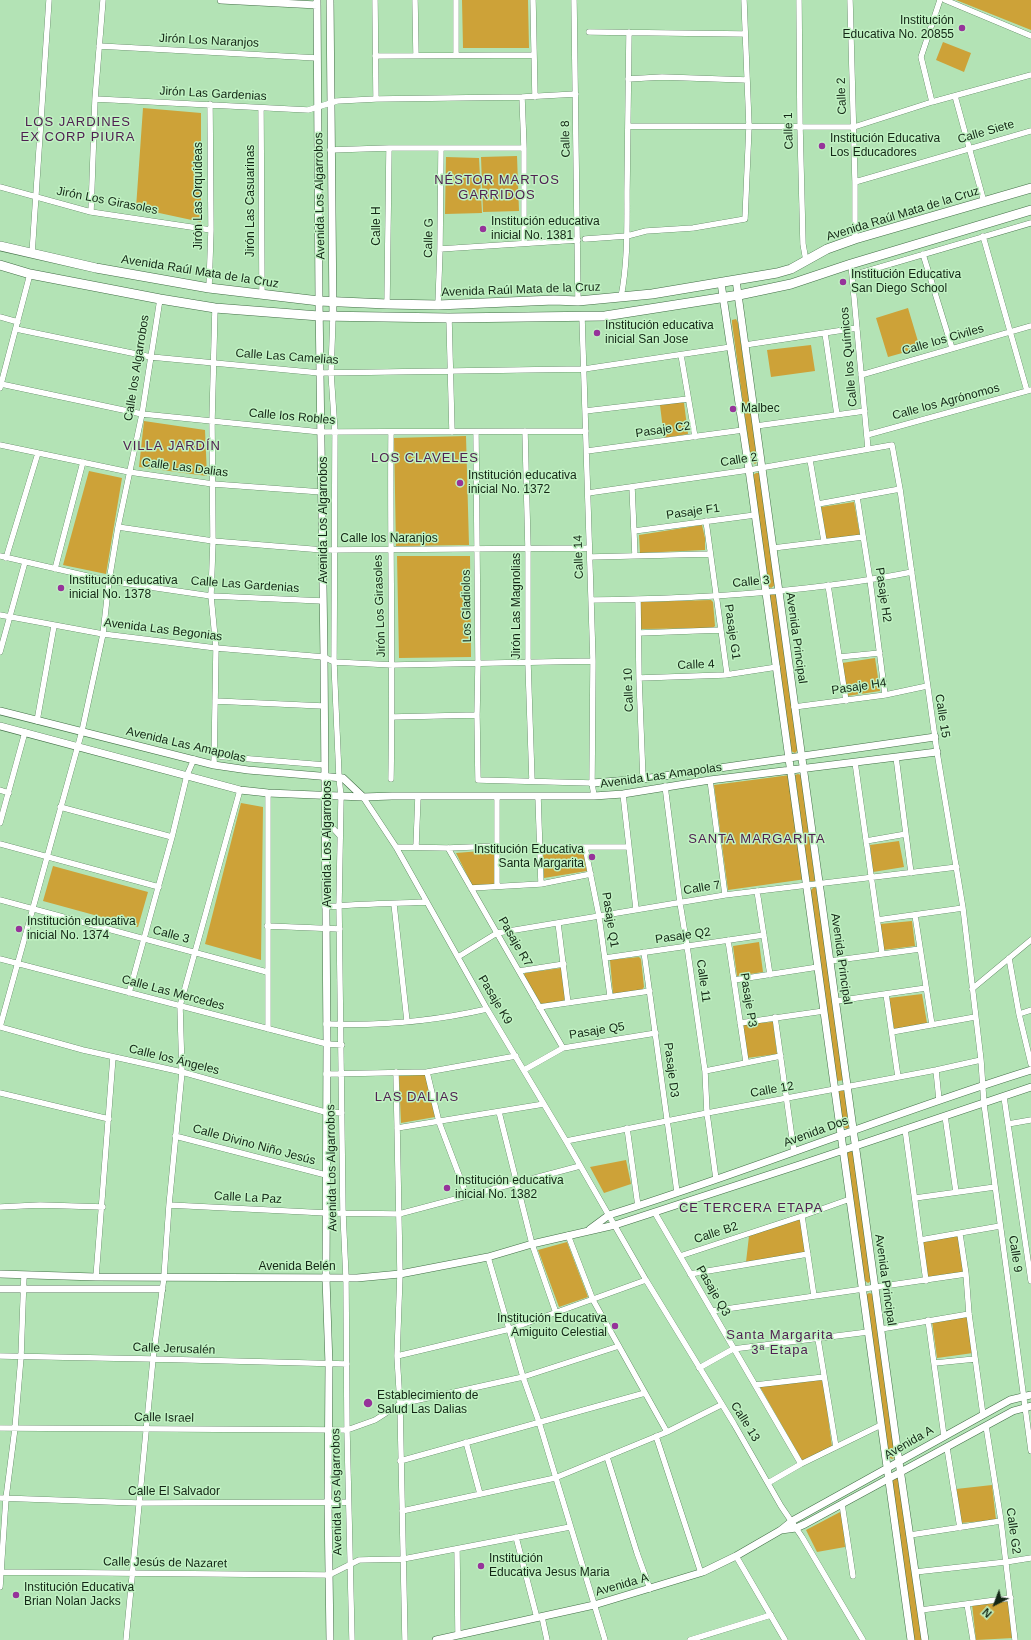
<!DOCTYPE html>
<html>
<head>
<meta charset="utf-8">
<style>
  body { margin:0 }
  #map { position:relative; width:1031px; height:1640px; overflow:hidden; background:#b3e3b5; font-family:Helvetica,sans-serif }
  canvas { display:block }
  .north { position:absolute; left:975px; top:1584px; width:40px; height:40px; -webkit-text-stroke:3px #c0f1c2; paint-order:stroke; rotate:222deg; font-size:11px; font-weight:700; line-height:16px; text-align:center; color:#132615 }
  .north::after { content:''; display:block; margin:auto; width:14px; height:18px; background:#132615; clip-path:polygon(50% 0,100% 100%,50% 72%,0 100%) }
</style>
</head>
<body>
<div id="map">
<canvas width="1031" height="1640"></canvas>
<div class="north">N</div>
</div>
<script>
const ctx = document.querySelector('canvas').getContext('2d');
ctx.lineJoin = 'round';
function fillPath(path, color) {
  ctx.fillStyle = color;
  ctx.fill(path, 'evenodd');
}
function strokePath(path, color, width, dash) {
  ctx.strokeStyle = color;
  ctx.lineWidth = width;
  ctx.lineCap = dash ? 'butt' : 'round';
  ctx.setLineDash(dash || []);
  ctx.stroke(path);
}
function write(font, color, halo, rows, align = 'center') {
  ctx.font = font + ' Helvetica,sans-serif';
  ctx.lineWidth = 3;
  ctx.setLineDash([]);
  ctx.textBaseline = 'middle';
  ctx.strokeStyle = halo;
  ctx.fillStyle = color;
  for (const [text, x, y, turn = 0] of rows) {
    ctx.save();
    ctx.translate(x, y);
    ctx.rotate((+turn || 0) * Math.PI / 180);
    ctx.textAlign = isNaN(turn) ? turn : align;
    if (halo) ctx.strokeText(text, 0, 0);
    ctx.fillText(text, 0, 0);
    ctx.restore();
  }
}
fillPath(new Path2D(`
  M 462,0 L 528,0 L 529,48 L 463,48 Z
  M 956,0 L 1031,0 L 1031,30 Z
  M 943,42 L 971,53 L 964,72 L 936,60 Z
  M 143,108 L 201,113 L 201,222 L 136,208 Z
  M 517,156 L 519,211 L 483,212 L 481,157 Z
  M 446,157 L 479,158 L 482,213 L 445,214 Z
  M 908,308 L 920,348 L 888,357 L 876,318 Z
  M 736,319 L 738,323 L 757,455 L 758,461 L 755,464 L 751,461 L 732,323 L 732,320 Z
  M 811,345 L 815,371 L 771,377 L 767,350 Z
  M 682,402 L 684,403 L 688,434 L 664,438 L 660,405 Z
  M 144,421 L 205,430 L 207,476 L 139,467 Z
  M 466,436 L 469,545 L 396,546 L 394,438 Z
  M 89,471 L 122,478 L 106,574 L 63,565 Z
  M 756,473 L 759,473 L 775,585 L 771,588 L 768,586 L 753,475 Z
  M 854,502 L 860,535 L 826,539 L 821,507 Z
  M 702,525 L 705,538 L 705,550 L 640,553 L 639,535 Z
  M 397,556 L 470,556 L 471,657 L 399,658 Z
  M 771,594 L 776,595 L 798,750 L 795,753 L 791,751 L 769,596 Z
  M 711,600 L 713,602 L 715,626 L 713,628 L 641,629 L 641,602 Z
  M 875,658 L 880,691 L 847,696 L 842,663 Z
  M 798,774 L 801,775 L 815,880 L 814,882 L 809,881 L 795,775 Z
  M 790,775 L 806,879 L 728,890 L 714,785 Z
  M 241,803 L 263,807 L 261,960 L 205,944 Z
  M 899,841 L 904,867 L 873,872 L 870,845 Z
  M 583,849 L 587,871 L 544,878 L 543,850 Z
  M 493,850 L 494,852 L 494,883 L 493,885 L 472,885 L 456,853 Z
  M 53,866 L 148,892 L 138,927 L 43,901 Z
  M 814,887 L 817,889 L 844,1080 L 838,1081 L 836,1078 L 810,891 Z
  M 912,921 L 915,946 L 883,950 L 880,924 Z
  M 759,942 L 763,972 L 737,976 L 733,946 Z
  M 639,957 L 641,959 L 644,987 L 642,990 L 613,994 L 610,960 Z
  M 561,968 L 565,999 L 563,1001 L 541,1004 L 524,975 L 525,973 Z
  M 922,994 L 927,1023 L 894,1029 L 889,998 Z
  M 772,1022 L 773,1022 L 777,1054 L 747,1058 L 743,1026 L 744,1024 Z
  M 425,1075 L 435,1117 L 401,1123 L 399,1076 Z
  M 840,1090 L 845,1091 L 849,1127 L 847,1129 L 843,1127 L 838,1093 Z
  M 850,1151 L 853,1152 L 871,1281 L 868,1283 L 864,1280 L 847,1153 L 847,1152 Z
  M 626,1160 L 631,1184 L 604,1193 L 590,1167 Z
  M 801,1218 L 806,1253 L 746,1262 L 749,1236 Z
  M 958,1236 L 964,1272 L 927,1279 L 922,1241 Z
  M 567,1242 L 588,1297 L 559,1307 L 538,1250 Z
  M 869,1293 L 873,1294 L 896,1457 L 892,1459 L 890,1458 L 884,1429 L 866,1295 Z
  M 968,1316 L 973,1353 L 937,1358 L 932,1321 Z
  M 823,1378 L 832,1447 L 803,1462 L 760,1387 Z
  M 897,1478 L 898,1478 L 922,1640 L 914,1640 L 892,1481 Z
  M 992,1485 L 996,1520 L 960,1523 L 956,1489 Z
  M 842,1511 L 845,1547 L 817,1552 L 806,1530 Z
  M 1008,1600 L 1013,1638 L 976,1640 L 972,1604 Z`), '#cda238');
const minor = new Path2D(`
  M 375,0 L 376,99
  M 415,0 L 416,55
  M 456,0 L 456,55
  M 533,0 L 535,97
  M 574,0 L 578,301
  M 799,0 L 800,126 L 803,244 L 806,261
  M 850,0 L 855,182 L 855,239
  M 945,0 L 1031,36
  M 589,32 L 745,34
  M 99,46 L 317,58
  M 375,56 L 534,55
  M 628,79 L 662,77 L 747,80
  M 955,96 L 984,202
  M 522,97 L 524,148 L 524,243
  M 95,99 L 308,110 L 337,101 L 376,99 L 522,97 L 576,94
  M 932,102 L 921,57 L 940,0
  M 261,108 L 262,295
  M 629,126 L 854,127 L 932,102 L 1031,75
  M 330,150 L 389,148 L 524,148
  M 855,182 L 1031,131
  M 0,187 L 91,212 L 211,230
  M 91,212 L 95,99 L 103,0
  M 983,236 L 1027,391
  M 585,239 L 627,236 L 646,231 L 693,228 L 745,219 L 749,126 L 744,0
  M 440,249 L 578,240
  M 32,254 L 49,0
  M 923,254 L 952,348
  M 851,264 L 868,449
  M 853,275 L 1031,223
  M 209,288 L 211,230 L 210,104
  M 621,297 C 628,262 627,226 627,191 C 628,138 628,85 629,32
  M 160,299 L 142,414 L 118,527 L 109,581 L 103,634 L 82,731 L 0,1027 L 83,1050 L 182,1072 L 325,1112 L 342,1113
  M 387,304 L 389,148
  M 438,305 L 440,249 L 441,148
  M 333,316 L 331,373 L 335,432 L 334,662 L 339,777 L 341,797 L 339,905 L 343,1213 L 346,1278 L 347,1430 L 352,1640
  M 0,317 L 18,322
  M 582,317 L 593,661 L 592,783 L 594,796
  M 449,318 L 452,432
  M 16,329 L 151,357 L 320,373 L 584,369 L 731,347
  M 825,333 L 837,415
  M 745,345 L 857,328
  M 681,355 L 695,437
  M 861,375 L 1031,326
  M 1,384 L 142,414 L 321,432 L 586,431
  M 0,388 L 30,274
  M 585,411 L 688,399
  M 756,426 L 865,411
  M 525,431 L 528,549 L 528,663 L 532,781
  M 391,432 C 390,548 393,663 391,779
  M 476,432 L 478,664 L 477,715 L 478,780 L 592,783
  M 867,435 L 1031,390
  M 0,445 L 129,472 L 213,484 L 322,492
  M 587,451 L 743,430
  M 810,460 L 824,541
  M 632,487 L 635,556
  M 588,493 L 749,470 L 892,445 L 900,489 L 937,752 L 963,908 L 981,1060 L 984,1104 L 1031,1451
  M 857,497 L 870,580 L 885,695
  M 818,504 L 900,489
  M 706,521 L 727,674
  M 118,527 L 213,541 L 323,550 L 589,548
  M 634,531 L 755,515
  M 773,548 L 863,537
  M 0,556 L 109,581 L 211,596 L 323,601
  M 590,557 L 710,554
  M 6,558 L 38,453
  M 55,569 L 83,462
  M 828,585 L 846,701
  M 591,600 C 698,599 807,593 912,572
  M 638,600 L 639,678 L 643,779
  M 0,615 L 103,634 L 216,648 L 324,657 L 334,662 L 393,665 L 593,661
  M 639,633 L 720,630
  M 0,652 L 25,562
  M 839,657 L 880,653
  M 639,678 L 725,675 L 777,667
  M 215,701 L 323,706
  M 794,707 L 885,695 L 927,686
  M 392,717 L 477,715
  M 37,721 L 54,626
  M 214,756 L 325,765
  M 896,757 L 911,873
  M 855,762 L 882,953
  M 214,765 L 216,648 L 211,596 L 213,541 L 212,421 L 215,308
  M 710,780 L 725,895
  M 665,786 L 680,903 L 687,946 L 705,1071 L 707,1113 L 716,1179
  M 0,790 L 9,793
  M 623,794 L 636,909
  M 497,796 L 497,886
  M 538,796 L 541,884
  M 363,797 L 396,847 L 487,1009 L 566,1141 L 646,1280 L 734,1424 L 781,1506 L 802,1537 L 863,1640
  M 60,807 L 172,837
  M 0,823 L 25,732
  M 325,826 L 331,826 L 340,836
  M 866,841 L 906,834
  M 0,844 L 159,887
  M 396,847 L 448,848 L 497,846
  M 416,847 L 418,796
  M 539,847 L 629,847
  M 585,847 L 599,916 L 610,996
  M 448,848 L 563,1048
  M 471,888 L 541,884 L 591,874
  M 757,891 L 770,975
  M 0,900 L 267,972
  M 394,904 L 407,1021
  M 325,907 C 359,903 393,904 426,902
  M 915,915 L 932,1025
  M 877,920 L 963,908
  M 558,923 L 568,1003
  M 267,926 L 340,929
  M 728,940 L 746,1062
  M 644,952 L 677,1192
  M 458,957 L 497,933 L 725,895 L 957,867
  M 605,958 L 764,935
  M 1009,958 L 1019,1014 L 1031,1064
  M 0,959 L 327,1044 L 342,1045
  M 830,961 L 920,949
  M 519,971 L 564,964
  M 734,980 L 818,967
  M 972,989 L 1031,940
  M 129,993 L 172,837 L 187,775 L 194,759
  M 886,994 L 898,1077
  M 836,1001 L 926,988
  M 539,1007 L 650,991
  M 1019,1014 L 1031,1010
  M 775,1017 L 794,1152
  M 740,1023 L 824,1011
  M 326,1024 C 380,1026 435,1021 487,1009
  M 268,1029 L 268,793
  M 892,1032 L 975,1017
  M 524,1070 L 563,1048 L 656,1033
  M 936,1070 L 939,1100
  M 705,1071 L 781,1056
  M 396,1072 L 400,1274 L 397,1356 L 400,1404 L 405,1640
  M 427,1072 L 439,1122 L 467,1196
  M 326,1074 L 427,1072 L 516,1056
  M 0,1093 L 109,1119
  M 1004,1097 L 1031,1281
  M 499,1112 L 532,1244 L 556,1313
  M 945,1116 L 956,1192
  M 1008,1124 L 1031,1120
  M 397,1128 L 544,1104
  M 627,1128 L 638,1206
  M 905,1129 L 926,1281
  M 175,1136 L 326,1175
  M 566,1141 L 707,1113 L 936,1070 L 981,1060
  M 915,1198 L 995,1187
  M 169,1205 L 327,1213 L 399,1214 L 580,1166
  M 0,1207 L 40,1205 L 103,1207
  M 655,1213 L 801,1464
  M 802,1216 L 814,1296
  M 960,1234 L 966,1274 L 969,1314 L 983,1415
  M 568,1235 L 593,1300 L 667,1432
  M 920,1240 L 1000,1226
  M 680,1256 L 802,1216 L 850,1199
  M 488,1257 L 523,1377 L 539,1422 L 605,1640
  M 690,1274 L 808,1254
  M 96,1277 L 113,1057
  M 712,1311 L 966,1274
  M 928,1320 L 944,1436
  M 881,1329 L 969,1314
  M 818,1339 L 836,1447
  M 0,1356 L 153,1359 L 347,1364
  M 397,1356 L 510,1329 L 646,1280
  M 935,1363 L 975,1359
  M 699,1368 L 733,1349 L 868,1332
  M 755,1385 L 824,1377
  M 986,1426 L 1001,1521 L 1015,1640
  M 0,1428 L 347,1430 L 375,1420 L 400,1404 L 523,1377 L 619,1346
  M 656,1436 L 701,1573
  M 466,1442 L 480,1494
  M 947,1448 L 960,1528
  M 607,1457 L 637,1553 L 650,1589
  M 400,1461 L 645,1393
  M 768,1483 L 801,1464 L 881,1425
  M 0,1498 L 138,1503 L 348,1502
  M 842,1504 L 853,1576
  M 402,1511 L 555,1478 L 667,1432 L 721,1405
  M 910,1535 L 1001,1521
  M 516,1537 L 537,1618
  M 457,1549 L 458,1635
  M 736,1556 L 785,1640
  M 0,1572 L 329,1575 L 359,1560 L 403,1559 L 570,1527
  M 915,1572 L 1006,1562 L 1031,1558
  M 0,1587 L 6,1498 L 15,1428 L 21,1357 L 24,1275
  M 967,1604 L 973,1640
  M 921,1610 L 1011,1598
  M 542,1617 L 547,1640
  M 126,1640 L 153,1359 L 164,1277 L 169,1205 L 182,1072 L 180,1006 L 240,790
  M 690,1640 L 771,1615`);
const tertiary = new Path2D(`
  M 221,0 L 317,5
  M 317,0 L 319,301 L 324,657 L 327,1044 L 326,1278 L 329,1365 L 328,1502 L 330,1640
  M 330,0 L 333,316
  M 736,280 L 899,1462 L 925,1640
  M 721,283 L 749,470 L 911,1640
  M 0,711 L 214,765 L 248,770 L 343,778 L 363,797
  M 0,726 L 240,790 L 268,793 L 363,797 L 392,796 L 594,796 L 623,794 L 710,780 L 937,752
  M 592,783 L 643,779 L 935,737
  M 590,1229 L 609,1215 C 751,1171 889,1114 1031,1070
  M 0,1274 L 96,1277 L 357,1278 L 400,1274 L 488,1257 L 532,1244 L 615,1225 L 799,1165 L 1031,1087
  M 0,1289 L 162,1289
  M 781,1530 L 796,1528 L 805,1524 L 1013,1411 L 1031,1406
  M 436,1640 L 594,1605 L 703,1572 L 736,1556 L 781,1530 L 792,1521 L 1010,1400 L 1031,1395`);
const primary = new Path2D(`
  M 0,246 L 96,268 L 209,288 L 319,301 L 387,304 L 438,305 L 554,300 L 578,301 L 652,294 L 777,273 L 791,269 L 827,249 L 855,239 L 1031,188
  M 0,265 L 30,274 L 160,299 L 215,308 L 319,316 L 449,318 L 605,316 L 739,295 L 791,284 L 851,264 L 1031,210`);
strokePath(minor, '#426e46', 6);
strokePath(tertiary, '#426e46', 8);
strokePath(primary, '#426e46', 10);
strokePath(minor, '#fff', 5.5);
strokePath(tertiary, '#fff', 7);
strokePath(primary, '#fff', 9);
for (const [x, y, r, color] of [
  [962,28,4,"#96339a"],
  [822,146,4,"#96339a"],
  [483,229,4,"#96339a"],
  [843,282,4,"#96339a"],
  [597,333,4,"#96339a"],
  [733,409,4,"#96339a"],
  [460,483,4,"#96339a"],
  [61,588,4,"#96339a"],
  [592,857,4,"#96339a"],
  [19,929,4,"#96339a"],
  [447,1188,4,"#96339a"],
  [615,1326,4,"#96339a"],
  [368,1403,5,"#96339a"],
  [481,1566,4,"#96339a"],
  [16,1595,4,"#96339a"]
]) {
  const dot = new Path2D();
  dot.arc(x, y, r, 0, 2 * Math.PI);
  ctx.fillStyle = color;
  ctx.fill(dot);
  strokePath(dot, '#c0f1c2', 1.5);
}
write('12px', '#132615', '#c0f1c2', [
  ["Institución",954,21,"right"],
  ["Educativa No. 20855",954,35,"right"],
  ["Institución Educativa",830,139],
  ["Los Educadores",830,153],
  ["Institución educativa",491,222],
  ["inicial No. 1381",491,236],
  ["Institución Educativa",851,275],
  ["San Diego School",851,289],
  ["Institución educativa",605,326],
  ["inicial San Jose",605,340],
  ["Malbec",741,409],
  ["Institución educativa",468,476],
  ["inicial No. 1372",468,490],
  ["Institución educativa",69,581],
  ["inicial No. 1378",69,595],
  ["Institución Educativa",584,850,"right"],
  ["Santa Margarita",584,864,"right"],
  ["Institución educativa",27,922],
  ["inicial No. 1374",27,936],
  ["Institución educativa",455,1181],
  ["inicial No. 1382",455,1195],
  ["Institución Educativa",607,1319,"right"],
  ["Amiguito Celestial",607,1333,"right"],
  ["Establecimiento de",377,1396],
  ["Salud Las Dalias",377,1410],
  ["Institución",489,1559],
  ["Educativa Jesus Maria",489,1573],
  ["Institución Educativa",24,1588],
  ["Brian Nolan Jacks",24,1602]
], 'left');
write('12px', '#132615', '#c0f1c2', [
  ["Jirón Los Naranjos",209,41,3],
  ["Jirón Las Gardenias",213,94,3],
  ["Calle 2",842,96,-92],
  ["Calle 1",789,131,-91],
  ["Calle Siete",986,132,-16],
  ["Calle 8",566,139,-91],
  ["Jirón Las Orquídeas",199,196,-90],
  ["Avenida Los Algarrobos",320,196,-91],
  ["Jirón Los Girasoles",107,201,11],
  ["Jirón Las Casuarinas",251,201,-90],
  ["Avenida Raúl Mata de la Cruz",903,214,-17],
  ["Calle H",377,226,-90],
  ["Calle G",429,238,-89],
  ["Avenida Raúl Mata de la Cruz",200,272,9],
  ["Avenida Raúl Mata de la Cruz",521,290,-2],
  ["Calle los Civiles",943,340,-16],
  ["Calle Las Camelias",287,357,4],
  ["Calle los Químicos",849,357,-95],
  ["Calle los Algarrobos",137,368,-81],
  ["Calle los Agrónomos",946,402,-15],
  ["Calle los Robles",292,417,5],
  ["Pasaje C2",663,430,-8],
  ["Calle 2",739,460,-9],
  ["Calle Las Dalias",185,468,7],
  ["Pasaje F1",693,512,-8],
  ["Avenida Los Algarrobos",324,520,-90],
  ["Calle los Naranjos",389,539],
  ["Calle 14",579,557,-92],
  ["Calle 3",751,582,-5],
  ["Calle Las Gardenias",245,585,4],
  ["Pasaje H2",883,595,82],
  ["Jirón Los Girasoles",380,606,-92],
  ["Los Gladiolos",467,606,-91],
  ["Jirón Las Magnolias",517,606,-90],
  ["Avenida Las Begonias",163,630,7],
  ["Pasaje G1",732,632,82],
  ["Avenida Principal",796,638,82],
  ["Calle 4",696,665,-2],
  ["Pasaje H4",859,687,-8],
  ["Calle 10",629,690,-92],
  ["Calle 15",942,716,81],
  ["Avenida Las Amapolas",186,745,13],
  ["Avenida Las Amapolas",661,776,-8],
  ["Avenida Los Algarrobos",328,844,-90],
  ["Calle 7",702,888,-9],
  ["Pasaje Q1",610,920,81],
  ["Calle 3",171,935,15],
  ["Pasaje Q2",683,936,-8],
  ["Pasaje R7",515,942,60],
  ["Avenida Principal",841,959,82],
  ["Calle 11",703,981,82],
  ["Calle Las Mercedes",173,993,15],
  ["Pasaje K9",495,1000,59],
  ["Pasaje P3",748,1000,81],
  ["Pasaje Q5",597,1031,-9],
  ["Calle los Ángeles",174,1060,14],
  ["Pasaje D3",671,1070,83],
  ["Calle 12",772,1090,-10],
  ["Avenida Dos",816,1132,-20],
  ["Calle Divino Niño Jesús",254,1145,15],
  ["Avenida Los Algarrobos",332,1168,-91],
  ["Calle La Paz",248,1198,3],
  ["Calle B2",716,1233,-18],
  ["Calle 9",1015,1254,82],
  ["Avenida Belén",297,1267],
  ["Avenida Principal",885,1280,82],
  ["Pasaje Q3",713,1291,60],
  ["Calle Jerusalén",174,1349,2],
  ["Calle Israel",164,1418,1],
  ["Calle 13",745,1422,58],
  ["Avenida A",909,1443,-30],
  ["Calle El Salvador",174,1492],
  ["Avenida Los Algarrobos",337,1492,-91],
  ["Calle G2",1013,1531,82],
  ["Calle Jesús de Nazaret",165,1563,1],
  ["Avenida A",622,1585,-16]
]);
ctx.letterSpacing = '1px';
write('13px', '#4f2051', '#c0f1c2', [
  ["LOS JARDINES",78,122],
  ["EX CORP PIURA",78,137],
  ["NÉSTOR MARTOS",497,180],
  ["GARRIDOS",497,195],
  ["VILLA JARDÍN",172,446],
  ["LOS CLAVELES",425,458],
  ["SANTA MARGARITA",757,839],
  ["LAS DALIAS",417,1097],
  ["CE TERCERA ETAPA",751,1208],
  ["Santa Margarita",780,1335],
  ["3ª Etapa",780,1350]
]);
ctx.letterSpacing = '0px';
</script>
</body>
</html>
